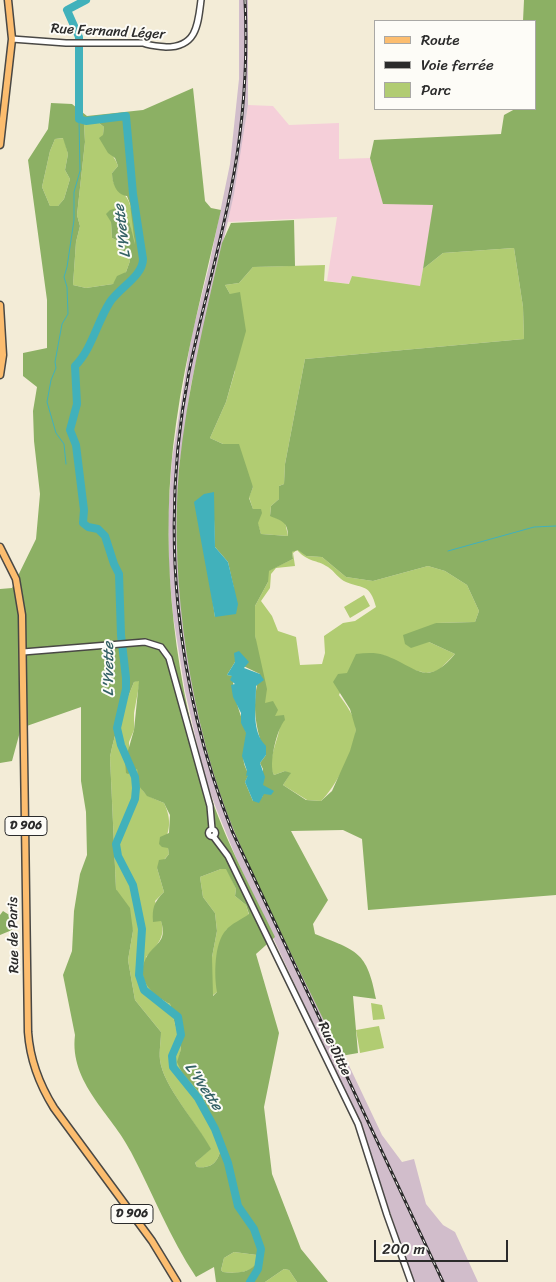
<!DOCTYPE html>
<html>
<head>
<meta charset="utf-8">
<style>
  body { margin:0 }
  #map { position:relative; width:556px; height:1282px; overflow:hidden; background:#f3ecd7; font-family:Sriracha,sans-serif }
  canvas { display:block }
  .legend { position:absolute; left:374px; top:20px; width:162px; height:90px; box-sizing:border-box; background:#fdfcf7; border:1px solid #a9a8a5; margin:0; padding:6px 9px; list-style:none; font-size:15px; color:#2b2b2b }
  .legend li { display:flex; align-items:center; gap:10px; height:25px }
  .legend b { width:25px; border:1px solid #a9a8a5 }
  .scale { position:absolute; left:374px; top:1240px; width:134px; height:22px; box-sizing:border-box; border:2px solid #2b2b2b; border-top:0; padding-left:6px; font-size:15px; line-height:18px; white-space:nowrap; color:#2b2b2b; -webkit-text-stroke:4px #fdfcf7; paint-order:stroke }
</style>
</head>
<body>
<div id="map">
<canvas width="556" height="1282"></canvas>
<ul class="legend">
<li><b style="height:6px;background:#fcbd6f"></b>Route</li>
<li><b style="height:6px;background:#2b2b2b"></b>Voie ferrée</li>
<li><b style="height:14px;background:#b1cc72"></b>Parc</li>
</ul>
<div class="scale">200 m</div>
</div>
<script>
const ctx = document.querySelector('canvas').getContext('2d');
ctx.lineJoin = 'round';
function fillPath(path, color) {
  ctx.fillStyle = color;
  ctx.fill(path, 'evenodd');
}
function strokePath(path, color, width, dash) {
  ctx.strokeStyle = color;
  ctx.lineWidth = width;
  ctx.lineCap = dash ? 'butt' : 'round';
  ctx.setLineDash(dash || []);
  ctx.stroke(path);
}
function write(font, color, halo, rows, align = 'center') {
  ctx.font = font + ' Sriracha,sans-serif';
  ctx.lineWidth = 4;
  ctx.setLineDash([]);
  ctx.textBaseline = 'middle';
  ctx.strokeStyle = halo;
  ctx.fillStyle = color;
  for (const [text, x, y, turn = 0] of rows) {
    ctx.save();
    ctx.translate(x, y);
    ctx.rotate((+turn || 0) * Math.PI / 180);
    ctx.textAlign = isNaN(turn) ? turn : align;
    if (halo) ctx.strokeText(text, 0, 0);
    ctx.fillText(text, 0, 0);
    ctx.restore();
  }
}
fillPath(new Path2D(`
  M 248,105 L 273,106 L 289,125 L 339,123 L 339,159 L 370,158 L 383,203 L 434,205 L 420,287 L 352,276 L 349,284 L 327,281 L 337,217 L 228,222 Z`), '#f5cfd9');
fillPath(new Path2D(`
  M 239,0 L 248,0 L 248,105 L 234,194 L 191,385 L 179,470 L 177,541 L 180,593 L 192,681 L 208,750 L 235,832 L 341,1056 L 344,1055 L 382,1135 L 402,1162 L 414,1159 L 426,1204 L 443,1225 L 455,1232 L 478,1282 L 414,1282 L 361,1127 L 237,860 L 216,808 L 204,775 L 185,691 L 173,615 L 169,570 L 168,515 L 172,459 L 191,338 L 209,266 L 230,164 L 239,79 Z`), '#d1bdcb');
fillPath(new Path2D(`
  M 88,123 L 99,123 L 104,127 C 101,153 112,148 118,166 L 112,173 C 113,193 124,189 129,202 C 134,215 134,231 135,245 L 134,247 L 130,224 L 111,222 L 112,238 L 120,242 L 120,247 L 127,254 L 130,261 L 126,272 L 113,284 L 86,288 L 73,285 L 76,242 L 80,226 L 77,215 L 85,142 L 84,125 Z
  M 64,138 L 68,154 L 65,170 L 70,179 L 64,199 L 58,206 L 50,206 L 42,187 L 50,151 L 55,139 Z
  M 514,248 L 523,307 L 524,339 L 305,359 L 285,464 L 284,484 L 279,486 L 279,499 L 271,506 L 270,515 L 285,522 L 288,536 L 261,534 L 249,497 L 253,487 L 223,444 L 210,438 L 226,402 L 235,371 L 230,294 L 225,285 L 239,283 L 253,267 L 325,265 L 324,281 L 349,284 L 352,276 L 420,286 L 423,269 L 443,253 Z
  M 298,549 L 306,556 L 322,557 L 346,577 L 373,581 L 428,566 L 445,571 L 467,585 L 479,611 L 475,622 L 436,623 L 429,642 L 455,654 L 438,671 L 426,673 L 410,669 L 383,655 L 357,654 L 339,695 C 346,705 356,717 356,730 C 355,750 335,788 321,801 L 307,800 L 283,785 L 290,774 L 285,771 L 274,775 C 266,761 279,739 280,725 L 264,703 L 255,635 L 255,606 L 268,582 L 268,571 L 293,559 L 292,552 ZM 297,550 C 309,563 316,559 328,567 C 334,571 339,579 346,582 C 364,589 370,584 376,607 L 355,621 L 343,623 L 324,636 L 325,653 L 322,664 L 300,665 L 296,637 L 278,631 L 272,616 L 261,601 L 270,588 L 271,574 L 276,568 L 295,566 L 293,553 Z
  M 364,595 L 370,606 L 350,618 L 344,607 Z
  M 140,680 L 134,713 L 134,730 L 129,742 L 129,774 L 137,768 C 144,793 137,792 164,803 C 172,820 170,831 162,847 L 168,847 L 169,854 L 157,868 L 164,892 L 155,901 C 164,930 169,934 146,957 L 159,999 L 170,1004 L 181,1049 L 178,1062 L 182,1073 L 202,1096 L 222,1144 C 219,1160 214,1169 197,1167 L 195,1163 L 210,1149 C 197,1123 163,1086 160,1060 C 159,1051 161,1041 161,1032 L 135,1000 L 132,983 L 128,960 L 133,931 L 116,889 L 110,757 C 115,731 124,707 134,682 Z
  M 221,869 L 227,869 L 236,889 L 235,896 L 246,905 L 249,915 L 226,930 L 217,968 L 217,992 L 212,996 L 212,957 L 217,931 L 215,913 L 203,897 L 200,877 Z
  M 371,1003 L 382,1005 L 385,1019 L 373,1020 Z
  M 379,1026 L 384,1048 L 360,1053 L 356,1030 Z
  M 234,1252 L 257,1255 L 259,1259 C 254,1273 236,1274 223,1272 L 221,1270 L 224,1258 Z
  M 284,1269 L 289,1270 L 297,1282 L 265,1282 Z`), '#b1cc72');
fillPath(new Path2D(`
  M 524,0 L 556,0 L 556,895 L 368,910 L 362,839 L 343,830 L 291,831 L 328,900 L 313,924 L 315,934 C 357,951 367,951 376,999 L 353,996 L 358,1053 L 341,1056 C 306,982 267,908 235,833 C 191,727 169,583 179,469 C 187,392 205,317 222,243 L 231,223 L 294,220 L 295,266 L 253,267 L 239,283 L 225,285 L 230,294 L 240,292 L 246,331 L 226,402 L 210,438 L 223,444 L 239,444 L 253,487 L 249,498 L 253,509 L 261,509 L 262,513 L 258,523 L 261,534 L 288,536 C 288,522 282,521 270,516 L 271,506 L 279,499 L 279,486 L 284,484 L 285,464 L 305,359 L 524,339 L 523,307 L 514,248 L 443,253 L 423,269 L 433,205 L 383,204 L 370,158 L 374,140 L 501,134 L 504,115 L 515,109 L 535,109 L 535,21 L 523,21 ZM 213,492 L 215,547 L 228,562 L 234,589 L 215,617 L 211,589 ZM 298,550 L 306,556 L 322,557 L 346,577 L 373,581 L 428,566 L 445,571 L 467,585 L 479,611 L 475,622 L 436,623 L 403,635 L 405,644 L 411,648 L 429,642 L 455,654 C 426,689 416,666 384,655 C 375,652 365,653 356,654 L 347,673 L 338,674 L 333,682 L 350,709 L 356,730 L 350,751 L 332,791 L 321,801 L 306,800 L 283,785 L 291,773 L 285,771 L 274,775 C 268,765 277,728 285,720 L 284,715 L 275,716 L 278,710 L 273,701 L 265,703 L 267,689 L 255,635 L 255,606 L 268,582 L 269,571 L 293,559 L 292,552 ZM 235,662 L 260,674 C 251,701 255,730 266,755 L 260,763 L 263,769 L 263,796 L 253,801 L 245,782 L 249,774 C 237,756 249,746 246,732 C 241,715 232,694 233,676 L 227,675 Z
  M 193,88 L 205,201 L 211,208 L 221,210 C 205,281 186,352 176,424 C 159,541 172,662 204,775 C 220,831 249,884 275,937 L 256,954 L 279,1033 L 264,1107 L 272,1174 L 301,1249 L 328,1282 L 297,1282 L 289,1270 L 284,1269 L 265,1282 L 216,1282 L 214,1267 L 196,1277 C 170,1238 153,1194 131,1152 C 112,1114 69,1083 75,1035 L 63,975 L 72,951 L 74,911 L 80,874 L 87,855 L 86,812 L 81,781 L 81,707 L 21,728 L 12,761 L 0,763 L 0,589 L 12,588 L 36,539 L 40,494 L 34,441 L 33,411 L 37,387 L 23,376 L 23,353 L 47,348 L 47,300 L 28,160 L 48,129 L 51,103 L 72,104 L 87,116 L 143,110 ZM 88,123 L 99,123 L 104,127 L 103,135 L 99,138 L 108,153 L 115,158 L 118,166 L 112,173 C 112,182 116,195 127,196 L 130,204 L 135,245 L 130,224 L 117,208 L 110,210 L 106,214 L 111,222 L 112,238 L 120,242 L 121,251 L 127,254 L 130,261 L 126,272 L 117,276 L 113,284 L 86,288 L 73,285 L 76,242 L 80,226 L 77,215 L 85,142 L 84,125 ZM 63,138 L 68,154 L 65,170 L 70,179 L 64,199 L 58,206 L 50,206 L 42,187 L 50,151 L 55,139 ZM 139,681 L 134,730 L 125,761 L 126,773 L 128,774 L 137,769 L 139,786 L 147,796 L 164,803 L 170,815 L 169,833 L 160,837 L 159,844 L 162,847 L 168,848 L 169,854 L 165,859 L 159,860 L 157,868 L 164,892 C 154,902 152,908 153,922 L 161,921 C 168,943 154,943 146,958 C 135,979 153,996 170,1004 L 181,1049 L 177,1062 L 182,1073 L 202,1096 L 222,1144 C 219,1160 214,1169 197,1167 L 195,1163 L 211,1149 C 197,1123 163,1086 160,1060 C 159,1051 161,1041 161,1032 L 135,1000 L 132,983 L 128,960 L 133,931 L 130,908 L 116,889 L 110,757 C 115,731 124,707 134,682 ZM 221,869 L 226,869 L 236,889 L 235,896 L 246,905 L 249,914 C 242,919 231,924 226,930 C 214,943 214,976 217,992 L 213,996 L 212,957 L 217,931 L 215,913 L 203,897 L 200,877 ZM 234,1252 L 257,1255 L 259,1258 C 254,1273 236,1274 223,1272 L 221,1270 L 224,1258 Z
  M 3,911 L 14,918 L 12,930 L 0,935 L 0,915 Z`), '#8cb064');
fillPath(new Path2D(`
  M 214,492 L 215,547 L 228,562 L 238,604 L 236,614 L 215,617 L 194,502 L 204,494 Z
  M 239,651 L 249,662 L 244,668 L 260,674 L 264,680 L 256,686 C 256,707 251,731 266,746 L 266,755 L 260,763 L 265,777 L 263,785 L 274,791 L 271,795 L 264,794 L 259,803 L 253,801 L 245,782 L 248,775 L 246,776 L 247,771 L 242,756 L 246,733 L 241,723 L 241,713 L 233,697 L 231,685 L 235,684 L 230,680 L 232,676 L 227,675 L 235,662 L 234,653 Z`), '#41b1bb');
strokePath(new Path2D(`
  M 66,464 L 64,444 L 56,433 L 47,402 L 51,380 L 56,368 L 55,362 L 62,324 L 68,314 L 67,287 L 64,277 L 67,267 L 74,220 L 74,192 L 80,171 L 79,119
  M 448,551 L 534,527 L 556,526`), '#41b1bb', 1);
strokePath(new Path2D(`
  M 86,0 L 67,10 L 79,37 L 79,119 L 86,121 L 126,116 L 133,194 L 143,259 C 143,276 119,288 110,302 C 97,322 92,349 75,366 L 77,404 L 70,430 L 76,445 L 84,510 L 83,523 L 88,527 L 98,529 L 105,536 L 114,564 L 119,574 L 121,635 L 126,678 L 126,689 L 117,728 L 121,745 L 135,777 L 136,788 L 135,799 L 116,844 L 118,856 L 133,885 L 142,929 L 139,975 L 144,990 L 178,1017 L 181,1035 L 172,1056 L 173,1067 L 198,1098 L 215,1129 L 228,1163 L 238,1206 L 254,1229 L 261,1249 L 258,1269 L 250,1282`), '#41b1bb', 8);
const tertiary = new Path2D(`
  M 12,39 L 66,43 L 143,43 C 151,46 157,46 166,47 C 197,47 198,24 201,0
  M 23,652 L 145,642 L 161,647 L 169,658 L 210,806 L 212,829
  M208.5 833a3.5 3.5 0 1 1 7 0a3.5 3.5 0 1 1-7 0Z
  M 213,836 L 228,856 L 358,1124 L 387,1215 L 411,1282`);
const primary = new Path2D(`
  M 0,145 L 12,39 L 8,0
  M 0,305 L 3,355 L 0,375
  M 0,547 L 16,579 L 22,615 L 28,1032 C 30,1060 39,1084 54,1108 L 152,1241 L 177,1282`);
strokePath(tertiary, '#494845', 8);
strokePath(primary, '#494845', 9);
strokePath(tertiary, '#fff', 5);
strokePath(primary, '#fcbd6f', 6);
const rail = new Path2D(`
  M 245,0 C 248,65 243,131 230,194 C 218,254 201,313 189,372 C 159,526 175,685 232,831 L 443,1282`);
strokePath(rail, '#2b2b2b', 3);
strokePath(rail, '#fdfcf7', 1, [4]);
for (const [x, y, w] of [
  [26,826,42],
  [132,1214,42]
]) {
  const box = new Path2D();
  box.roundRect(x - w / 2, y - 9.5, w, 19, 4);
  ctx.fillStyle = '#fdfcf7';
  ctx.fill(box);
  strokePath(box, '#2b2b2b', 1);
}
write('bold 12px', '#2b2b2b', null, [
  ["D 906",26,826],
  ["D 906",132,1214]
]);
write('14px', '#2b2b2b', '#fdfcf7', [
  ["Rue Fernand Léger",108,32,3],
  ["Rue de Paris",14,935,-91],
  ["Rue Ditte",334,1049,64]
]);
write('italic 15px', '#346165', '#fdfcf7', [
  ["L'Yvette",123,231,-97],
  ["L'Yvette",109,669,-90],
  ["L'Yvette",203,1087,56]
]);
</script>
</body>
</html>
